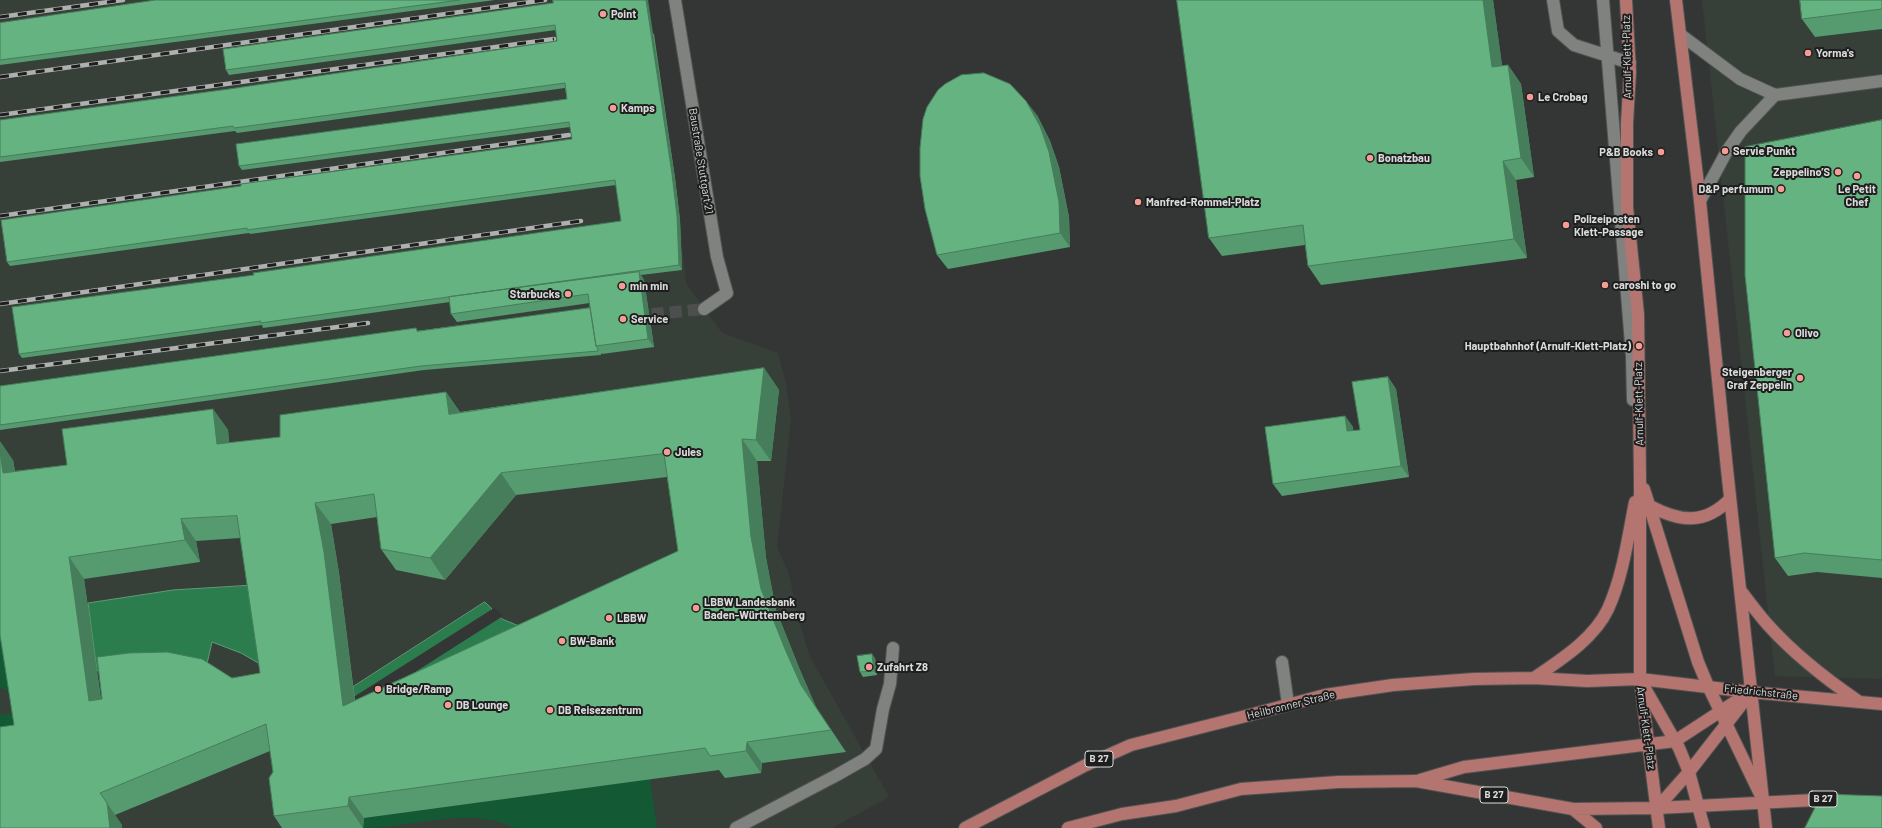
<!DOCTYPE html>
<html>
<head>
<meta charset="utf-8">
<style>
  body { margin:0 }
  canvas { display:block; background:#343635 }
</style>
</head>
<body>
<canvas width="1882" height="828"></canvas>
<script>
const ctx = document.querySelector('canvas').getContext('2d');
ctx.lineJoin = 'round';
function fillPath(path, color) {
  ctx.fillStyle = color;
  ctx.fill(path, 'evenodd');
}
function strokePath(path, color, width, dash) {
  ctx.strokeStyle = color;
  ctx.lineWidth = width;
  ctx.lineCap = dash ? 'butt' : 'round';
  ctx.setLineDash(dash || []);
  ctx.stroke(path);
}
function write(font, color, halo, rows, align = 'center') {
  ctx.font = font + ' Barlow,sans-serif';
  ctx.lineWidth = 4;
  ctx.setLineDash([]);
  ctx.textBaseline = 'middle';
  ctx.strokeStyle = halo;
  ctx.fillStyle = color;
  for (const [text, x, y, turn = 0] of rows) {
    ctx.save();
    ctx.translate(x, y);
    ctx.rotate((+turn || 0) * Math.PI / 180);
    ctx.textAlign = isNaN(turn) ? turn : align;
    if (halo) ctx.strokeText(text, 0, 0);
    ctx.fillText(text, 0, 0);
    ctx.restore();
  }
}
fillPath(new Path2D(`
  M 0,0 L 647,0 L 675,178 L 686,283 L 722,333 L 778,353 L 786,384 L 791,419 L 777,547 L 789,574 L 799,622 L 810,657 L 889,797 L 832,828 L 0,828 Z
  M 1702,0 L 1882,0 L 1882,679 L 1775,676 Z`), '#373f39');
fillPath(new Path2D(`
  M 0,624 L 23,699 L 0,687 Z
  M 25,711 L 0,751 L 0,715 Z
  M 650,779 L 657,828 L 515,828 C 467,805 413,828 363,828 L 364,818 Z`), '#135a34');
const water = new Path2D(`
  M 260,585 L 272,671 L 241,653 L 212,642 L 206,668 L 126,663 L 97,671 L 88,603 L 173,590 Z
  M 485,602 L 502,619 L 524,628 L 356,712 L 353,687 Z`);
fillPath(water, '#2b7d4e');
strokePath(water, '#609a78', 1);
fillPath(new Path2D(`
  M 494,608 L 503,616 L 354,711 L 352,698 Z`), '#343635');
strokePath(new Path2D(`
  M 634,316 L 704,309`), '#4d4f4e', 12, [12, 6]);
const minor = new Path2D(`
  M 675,0 L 717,257 L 727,293 L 704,309
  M 1553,0 L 1558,31 L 1574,45 L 1630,63
  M 1603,0 L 1632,356 L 1633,400
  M 1681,35 L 1740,79 L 1775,95 L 1882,81
  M 1700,201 L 1727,151 L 1741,131 L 1775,95
  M 1282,662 L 1288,704
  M 736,828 L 837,775 L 865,759 L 876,749 L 883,709 L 890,684 L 893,648`);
const major = new Path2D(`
  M 1626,0 L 1630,72 L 1627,123 L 1627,207 L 1638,314 L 1640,480 L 1640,679 L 1659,828
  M 1676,0 L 1700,201 L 1727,469 L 1766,828
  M 1644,489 L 1698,662 L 1708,686 L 1760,794
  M 1650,506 C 1680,522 1705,525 1730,499
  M 1741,591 C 1750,603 1759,615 1768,625 C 1794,654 1826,679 1858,701
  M 1534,678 C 1560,660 1594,639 1608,609 C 1623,576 1628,537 1635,502
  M 1643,685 L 1679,748 L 1689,772 L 1704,828
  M 1420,780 L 1464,767 L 1675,741 L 1750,692
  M 1657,808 L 1689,772 L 1745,700
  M 1573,809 L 1596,828
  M 965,828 L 1086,765 L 1131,745 L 1242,717 L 1325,695 L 1393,685 L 1474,679 L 1534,678 L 1587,681 L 1640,679 L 1750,692 L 1882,704
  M 1068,828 L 1122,814 L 1176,806 L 1241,789 L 1338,782 L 1416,781 L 1573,809 L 1657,808 L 1835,799`);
strokePath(minor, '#515351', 14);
strokePath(major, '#515351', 14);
strokePath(minor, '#808280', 12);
strokePath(major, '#b47571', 12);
const rail = new Path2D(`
  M 0,17 L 123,0
  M 0,77 L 545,0
  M 0,115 L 554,39
  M 0,216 L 569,135
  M 0,304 L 581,221
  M 0,371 L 368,323`);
strokePath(rail, '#afb1b0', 4.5);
strokePath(rail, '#1d1e1d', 3, [9]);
fillPath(new Path2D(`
  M 156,0 L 495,0 L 0,65 L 0,23 Z
  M 1177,0 L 1493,0 L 1502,66 L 1508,65 L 1521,84 L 1534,177 L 1516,180 L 1527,258 L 1321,285 L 1308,266 L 1305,245 L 1222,256 L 1209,238 Z
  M 1882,0 L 1882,29 L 1815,37 L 1802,19 Z
  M 553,3 L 654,34 L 675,178 L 680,220 L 682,270 L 641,275 L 644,280 L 654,347 L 602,354 L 601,353 L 601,355 L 424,370 L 0,430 L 0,386 L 416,328 L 418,331 L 590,308 L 590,303 L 457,322 L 451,314 L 450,302 L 263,328 L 262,325 L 22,358 L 19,354 L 254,275 L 621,221 L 616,185 L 250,234 L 249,233 L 10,266 L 7,262 L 241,186 L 572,139 L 570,127 L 242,170 L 239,166 L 567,99 L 565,88 L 237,133 L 235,131 L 0,162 L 0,120 L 229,89 L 557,41 L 556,30 L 229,75 L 226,70 Z
  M 1037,115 L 1050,141 L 1059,167 L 1069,217 L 1070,247 L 948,269 L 937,255 Z
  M 1882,120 L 1882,578 L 1817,572 L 1788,576 L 1775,558 Z
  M 764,368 L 779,390 L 771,461 L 757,461 L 766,558 L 776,610 L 800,670 L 816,707 L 846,752 L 762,763 L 761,773 L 725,778 L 719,770 L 364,818 L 363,828 L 282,828 L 274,816 L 273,772 L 270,751 L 115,815 L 122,825 L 14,725 L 13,460 L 15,471 L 67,465 L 213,409 L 228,430 L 229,443 L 280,437 L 446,392 L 460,412 ZM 667,477 L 678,551 L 355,700 L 339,573 L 331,524 L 377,517 L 381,549 L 396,570 L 445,580 L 516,495 ZM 240,538 L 260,673 L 232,678 L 101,699 L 84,579 L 200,562 L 196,541 Z
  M 1388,377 L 1396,389 L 1409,477 L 1282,496 L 1273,484 L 1345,416 L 1353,427 L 1353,430 L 1360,430 Z
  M 875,658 L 877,675 L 863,677 L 860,672 Z`), '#569a6f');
fillPath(new Path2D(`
  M 646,0 L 648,0 L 675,178 L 680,220 L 682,270 L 679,265 Z
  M 1483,0 L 1493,0 L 1505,86 L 1492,67 Z
  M 1508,65 L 1521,84 L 1534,177 L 1521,158 Z
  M 1026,101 L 1037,115 L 1050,141 L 1059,167 L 1069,217 L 1070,247 L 1060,233 Z
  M 1503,161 L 1516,180 L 1527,258 L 1514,239 Z
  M 639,272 L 644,280 L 654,347 L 648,339 Z
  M 764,368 L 779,390 L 771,461 L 756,440 Z
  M 1388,377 L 1396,389 L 1409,477 L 1401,466 Z
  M 446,392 L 461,414 L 449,414 Z
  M 213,409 L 228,430 L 232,466 L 217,444 Z
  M 1345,416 L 1353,427 L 1355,443 L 1347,431 Z
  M 742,439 L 757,461 L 766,558 L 776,610 L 800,670 L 816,707 L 846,752 L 831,730 L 801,685 L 785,649 L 761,589 L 751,537 Z
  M 0,441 L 13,460 L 18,495 L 3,473 L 0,451 Z
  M 501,473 L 516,495 L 445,580 L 430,558 Z
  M 315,503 L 331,524 L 339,573 L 358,727 L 343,706 Z
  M 181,519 L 196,541 L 200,562 L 185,540 Z
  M 69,557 L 84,579 L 104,722 L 89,701 Z
  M 872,654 L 875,658 L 877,675 L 874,671 Z
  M 747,742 L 762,763 L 761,773 L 746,751 Z
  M 349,797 L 364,818 L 363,828 L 348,806 Z
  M 107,803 L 122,825 L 122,828 L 110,828 Z`), '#467d5a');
const building = new Path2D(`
  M 156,0 L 460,0 L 0,60 L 0,23 Z
  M 553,0 L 646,0 L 672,174 L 677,216 L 679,265 L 260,323 L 261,321 L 19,354 L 12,307 L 254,275 L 253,273 L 621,221 L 615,180 L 247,230 L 247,228 L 7,262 L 1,220 L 241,186 L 241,184 L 572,139 L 569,122 L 239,166 L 236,144 L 567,99 L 565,83 L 234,128 L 233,126 L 0,157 L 0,120 L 229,89 L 557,41 L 555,25 L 226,70 L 223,49 L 553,3 Z
  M 1177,0 L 1483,0 L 1492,67 L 1508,65 L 1521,158 L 1503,161 L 1514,239 L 1308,266 L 1303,225 L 1209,238 Z
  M 1800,0 L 1882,0 L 1882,9 L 1802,19 Z
  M 984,73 L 1010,84 L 1026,101 L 1040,126 L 1049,152 L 1059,202 L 1060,233 L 937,255 L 925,209 L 920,176 L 920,148 L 923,119 L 927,107 L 938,90 L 945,84 L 961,75 Z
  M 1882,120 L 1882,560 L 1804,553 L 1775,558 L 1745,275 L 1745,147 Z
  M 639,272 L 648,339 L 596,346 L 588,294 L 451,314 L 449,297 Z
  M 590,308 L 596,346 L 598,349 L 598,351 L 421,366 L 0,425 L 0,386 L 416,328 L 417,331 Z
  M 764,368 L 756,440 L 742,439 L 751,537 L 761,589 L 785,649 L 801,685 L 831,730 L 747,742 L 746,751 L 710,756 L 705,748 L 349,797 L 348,806 L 274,816 L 269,778 L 273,772 L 266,724 L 100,793 L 107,803 L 110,828 L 0,828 L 0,727 L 14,725 L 0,635 L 0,451 L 3,473 L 67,465 L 62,429 L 213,409 L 217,444 L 280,437 L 280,415 L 446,392 L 449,414 ZM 664,454 L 678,551 L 343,706 L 324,552 L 315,503 L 374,494 L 381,549 L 430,558 L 501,473 ZM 237,516 L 260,673 L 232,678 L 202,659 L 167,652 L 129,653 L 97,657 L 102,699 L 89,701 L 69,557 L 185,540 L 181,519 Z
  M 1388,377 L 1401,466 L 1273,484 L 1265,427 L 1345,416 L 1347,431 L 1360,430 L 1352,382 Z
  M 872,654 L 874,671 L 860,672 L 857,656 Z
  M 1822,794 L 1882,796 L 1882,828 L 1805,828 Z`);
fillPath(building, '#64b381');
strokePath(building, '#467d5a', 1);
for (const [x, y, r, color] of [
  [603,14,4,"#f59c95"],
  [1808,53,4,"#f59c95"],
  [1530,97,4,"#f59c95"],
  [613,108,4,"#f59c95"],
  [1725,151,4,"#f59c95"],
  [1661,152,4,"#f59c95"],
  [1370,158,4,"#f59c95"],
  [1838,172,4,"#f59c95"],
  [1857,176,4,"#f59c95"],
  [1781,189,4,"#f59c95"],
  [1138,202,4,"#f59c95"],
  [1566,225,4,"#f59c95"],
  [1605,285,4,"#f59c95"],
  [622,286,4,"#f59c95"],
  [568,294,4,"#f59c95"],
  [623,319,4,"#f59c95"],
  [1787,333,4,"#f59c95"],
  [1639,346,4,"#f59c95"],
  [1800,378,4,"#f59c95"],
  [667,452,4,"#f59c95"],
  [696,608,4,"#f59c95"],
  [609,618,4,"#f59c95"],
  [562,641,4,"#f59c95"],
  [869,667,4,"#f59c95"],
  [378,689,4,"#f59c95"],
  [448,705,4,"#f59c95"],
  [550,710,4,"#f59c95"]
]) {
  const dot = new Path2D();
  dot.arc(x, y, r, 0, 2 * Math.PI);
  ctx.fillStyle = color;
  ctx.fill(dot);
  strokePath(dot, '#1d1e1d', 1.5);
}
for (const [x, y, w] of [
  [1099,759,28],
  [1494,795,28],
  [1823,799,28]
]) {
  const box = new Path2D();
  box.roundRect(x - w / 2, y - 8, w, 16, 3);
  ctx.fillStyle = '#1d1e1d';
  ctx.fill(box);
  strokePath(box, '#dadcdb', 1);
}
write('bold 10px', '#dadcdb', null, [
  ["B 27",1099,759],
  ["B 27",1494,795],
  ["B 27",1823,799]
]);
write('bold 11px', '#dadcdb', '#1d1e1d', [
  ["Point",611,14],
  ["Yorma's",1816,53],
  ["Le Crobag",1538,97],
  ["Kamps",621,108],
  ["Servie Punkt",1733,151],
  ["P&B Books",1653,152,"right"],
  ["Bonatzbau",1378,158],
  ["Zeppelino’S",1830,172,"right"],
  ["D&P perfumum",1773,189,"right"],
  ["Le Petit",1857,189,"center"],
  ["Chef",1857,202,"center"],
  ["Manfred-Rommel-Platz",1146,202],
  ["Polizeiposten",1574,219],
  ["Klett-Passage",1574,232],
  ["caroshi to go",1613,285],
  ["min min",630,286],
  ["Starbucks",560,294,"right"],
  ["Service",631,319],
  ["Olivo",1795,333],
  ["Hauptbahnhof (Arnulf-Klett-Platz)",1631,346,"right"],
  ["Steigenberger",1792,372,"right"],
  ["Graf Zeppelin",1792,385,"right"],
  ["Jules",675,452],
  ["LBBW Landesbank",704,602],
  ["Baden-Württemberg",704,615],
  ["LBBW",617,618],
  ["BW-Bank",570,641],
  ["Zufahrt Z8",877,667],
  ["Bridge/Ramp",386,689],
  ["DB Lounge",456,705],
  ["DB Reisezentrum",558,710]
], 'left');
write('11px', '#dadcdb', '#1d1e1d', [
  ["Arnulf-Klett-Platz",1627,57,-91],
  ["Baustraße Stuttgart 21",701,161,81],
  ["Arnulf-Klett-Platz",1639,404,-91],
  ["Friedrichstraße",1761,692,6],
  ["Heilbronner Straße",1291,705,-14],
  ["Arnulf-Klett-Platz",1646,728,82]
]);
</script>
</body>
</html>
